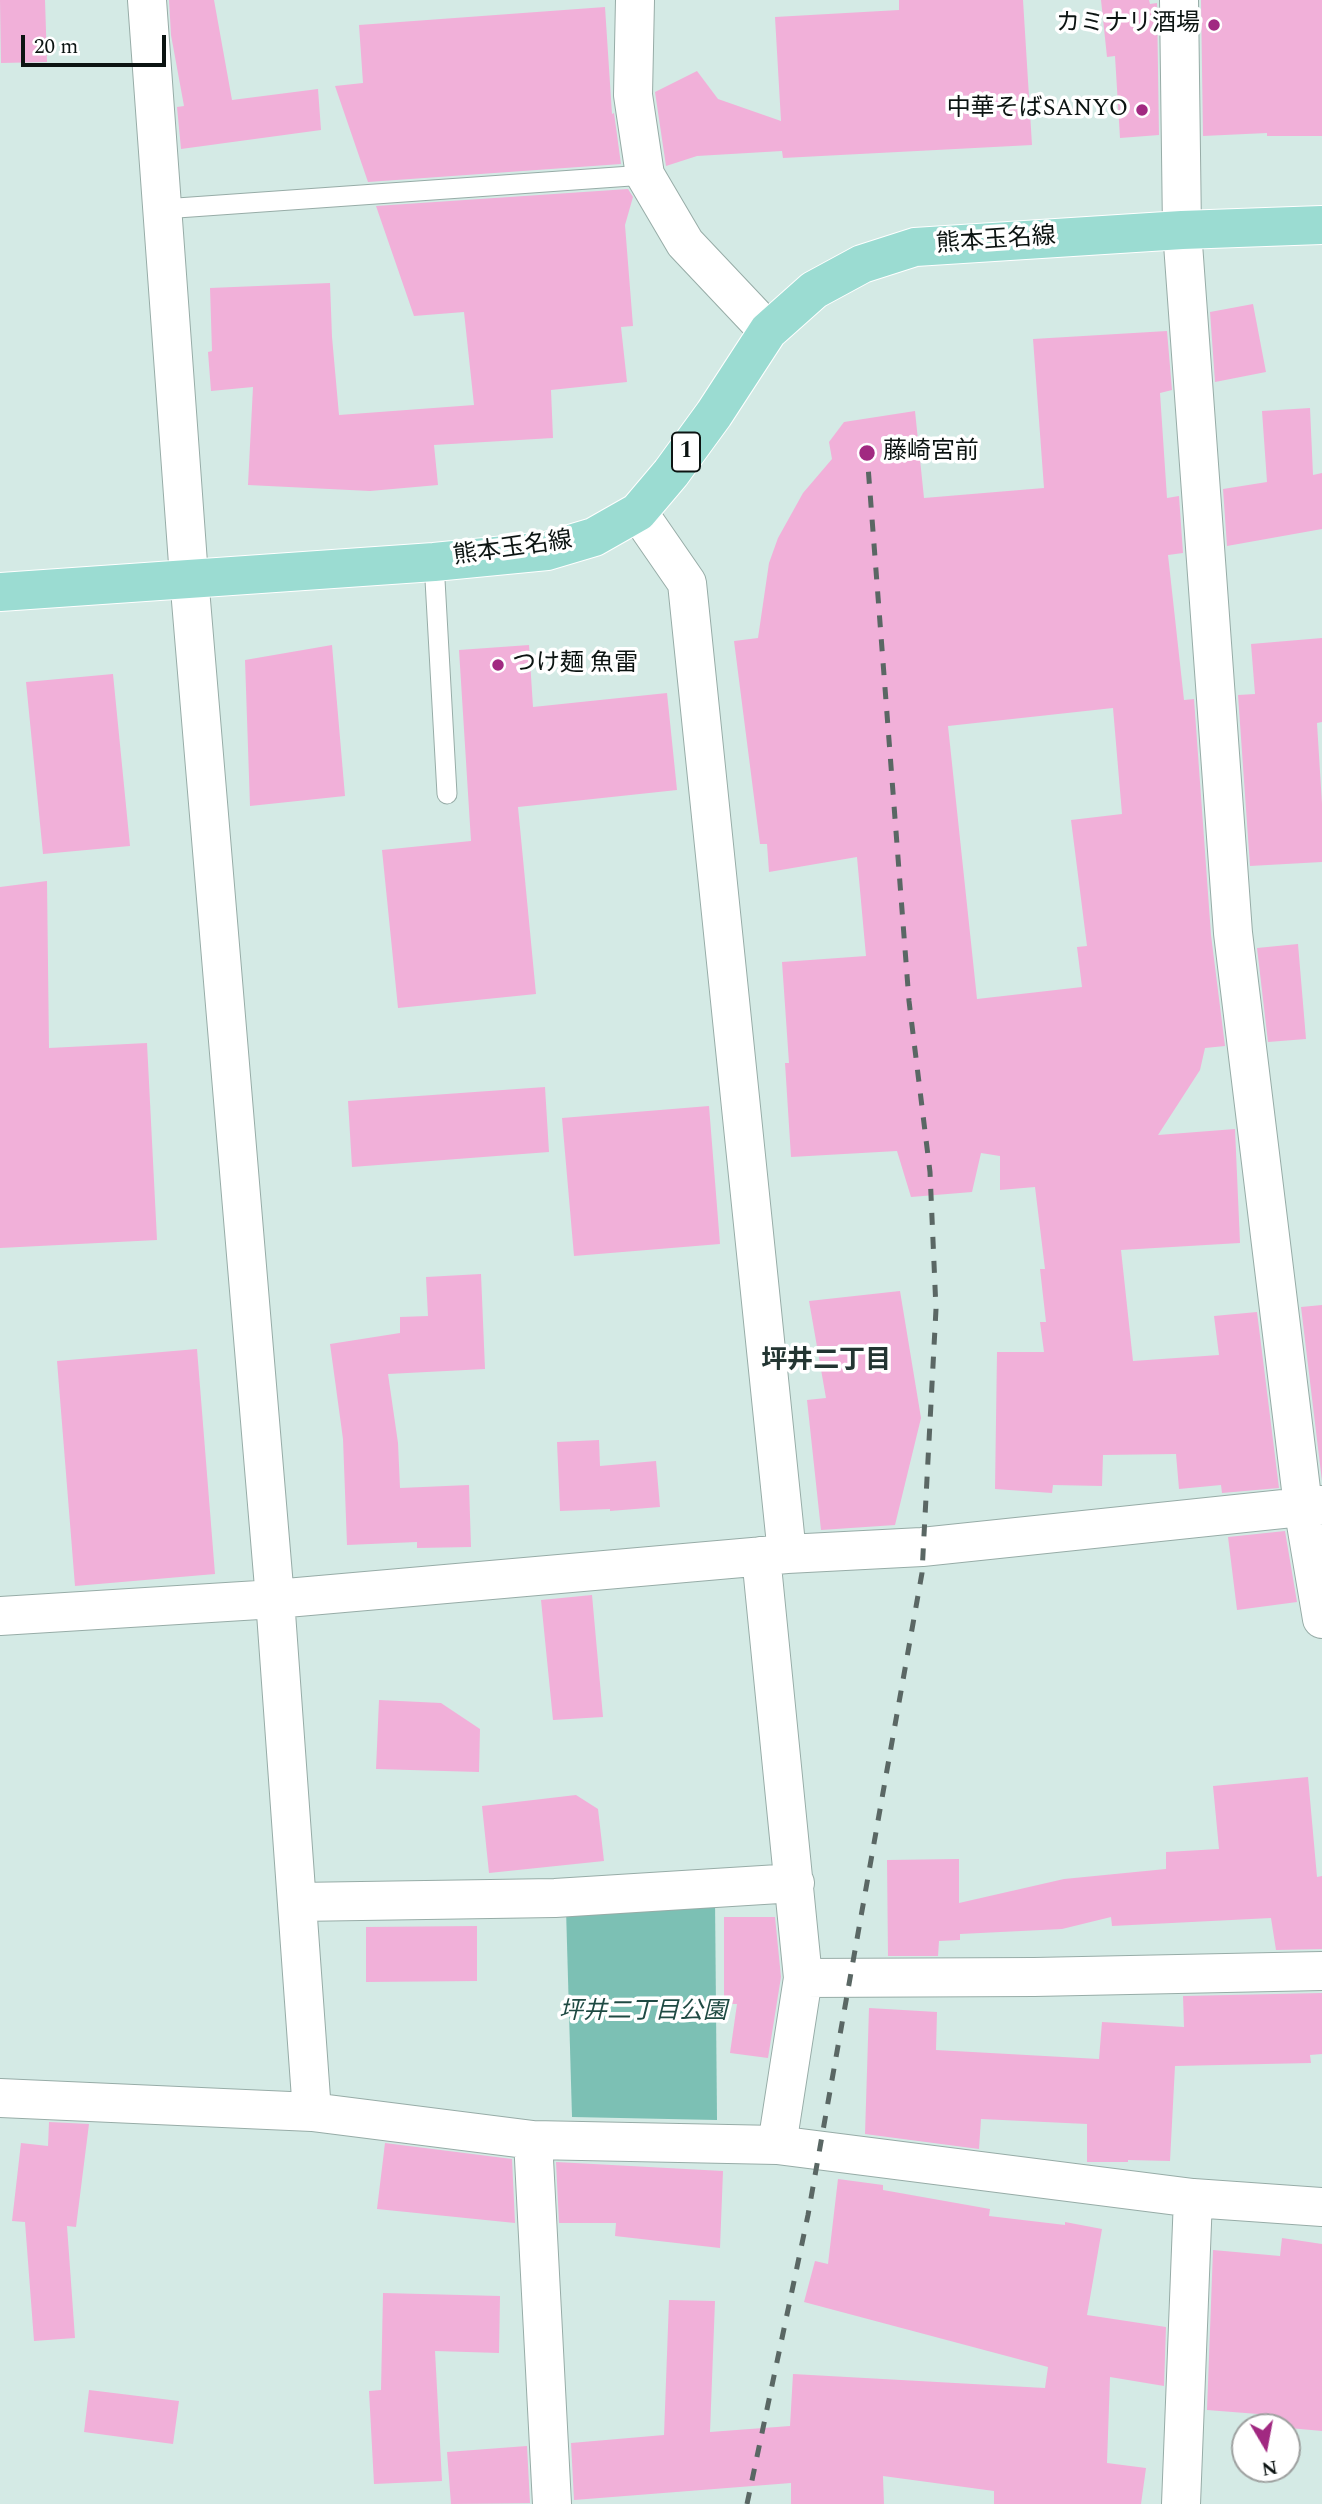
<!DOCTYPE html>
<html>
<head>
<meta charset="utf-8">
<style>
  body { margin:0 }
  #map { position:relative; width:1322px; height:2504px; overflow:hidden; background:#d4eae5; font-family:Spectral,serif }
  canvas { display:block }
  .north { position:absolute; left:1231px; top:2413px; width:70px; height:70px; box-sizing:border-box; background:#fff; border:2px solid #9ea1a0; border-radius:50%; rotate:170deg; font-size:19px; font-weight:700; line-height:28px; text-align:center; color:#0c1412 }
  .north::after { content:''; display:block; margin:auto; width:24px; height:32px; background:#a12981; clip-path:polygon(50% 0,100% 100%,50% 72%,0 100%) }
  .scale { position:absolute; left:21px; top:35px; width:145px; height:32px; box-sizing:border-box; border:4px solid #0c1412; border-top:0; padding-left:9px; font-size:21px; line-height:24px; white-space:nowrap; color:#0c1412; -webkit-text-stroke:5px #fff; paint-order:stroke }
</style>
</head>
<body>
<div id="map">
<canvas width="1322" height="2504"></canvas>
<div class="north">N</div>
<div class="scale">20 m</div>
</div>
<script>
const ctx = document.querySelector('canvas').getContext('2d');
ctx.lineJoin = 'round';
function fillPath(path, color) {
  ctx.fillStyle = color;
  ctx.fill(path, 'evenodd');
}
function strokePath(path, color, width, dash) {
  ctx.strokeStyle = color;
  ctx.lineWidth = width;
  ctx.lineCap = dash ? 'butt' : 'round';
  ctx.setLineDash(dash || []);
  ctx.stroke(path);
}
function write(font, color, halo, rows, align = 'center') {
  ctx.font = font + ' Spectral,"Noto Sans JP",serif';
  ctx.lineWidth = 7;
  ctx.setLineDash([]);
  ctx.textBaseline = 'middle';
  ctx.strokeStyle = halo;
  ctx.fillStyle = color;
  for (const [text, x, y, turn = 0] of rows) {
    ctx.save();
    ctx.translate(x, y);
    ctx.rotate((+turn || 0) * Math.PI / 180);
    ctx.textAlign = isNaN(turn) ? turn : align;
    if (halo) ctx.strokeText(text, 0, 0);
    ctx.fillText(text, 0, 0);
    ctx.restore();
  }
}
fillPath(new Path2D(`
  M 715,1899 L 717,2120 L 572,2117 L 566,1909 Z`), '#7cc0b4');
fillPath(new Path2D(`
  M 0,0 L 45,0 L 47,62 L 1,63 Z
  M 169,0 L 214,0 L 232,100 L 318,89 L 321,130 L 181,149 L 177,107 L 184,106 L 171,35 Z
  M 899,0 L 1023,0 L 1032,145 L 783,158 L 782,151 L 697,156 L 666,166 L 655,92 L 697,71 L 718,99 L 781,121 L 775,17 L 899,10 Z
  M 1101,0 L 1149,0 L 1150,4 L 1157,3 L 1159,135 L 1120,138 L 1115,56 L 1107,57 Z
  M 1201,0 L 1322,0 L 1322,136 L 1267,136 L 1267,133 L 1203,136 Z
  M 605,7 L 612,114 L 614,113 L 621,164 L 368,182 L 335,86 L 363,83 L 359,25 Z
  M 628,189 L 633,197 L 625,225 L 633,326 L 621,327 L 627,382 L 551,390 L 553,438 L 434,445 L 438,485 L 370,491 L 248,485 L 253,387 L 211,391 L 208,352 L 212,351 L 210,288 L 330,283 L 332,337 L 339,415 L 474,405 L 464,312 L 414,316 L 376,206 Z
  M 1253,304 L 1266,372 L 1215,382 L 1210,312 Z
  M 1167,331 L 1172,390 L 1160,393 L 1167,498 L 1179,496 L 1183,553 L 1168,555 L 1184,700 L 1194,699 L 1211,935 L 1225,1046 L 1205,1048 L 1200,1070 L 1158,1135 L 1235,1129 L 1240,1243 L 1121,1250 L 1133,1361 L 1219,1355 L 1214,1316 L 1257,1312 L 1279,1488 L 1222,1493 L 1221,1485 L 1179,1489 L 1176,1454 L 1103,1455 L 1102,1486 L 1053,1485 L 1052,1493 L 995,1489 L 997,1352 L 1044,1352 L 1040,1322 L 1046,1322 L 1040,1269 L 1045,1269 L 1035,1187 L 1000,1190 L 1000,1156 L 981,1153 L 972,1192 L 911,1197 L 897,1151 L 791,1157 L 785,1063 L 789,1063 L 782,962 L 866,956 L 857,857 L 769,872 L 767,844 L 760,844 L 734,641 L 758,638 L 769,563 L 778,538 L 803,493 L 832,459 L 829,442 L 844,422 L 915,411 L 924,498 L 1044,488 L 1033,339 ZM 1113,708 L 1122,814 L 1071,820 L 1087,946 L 1077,947 L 1082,987 L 977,999 L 948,726 Z
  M 1310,408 L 1313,475 L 1322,473 L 1322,529 L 1227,546 L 1223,489 L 1267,482 L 1262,411 Z
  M 1322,638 L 1322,722 L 1317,723 L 1322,804 L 1322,862 L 1250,866 L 1238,695 L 1255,694 L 1251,644 Z
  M 332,645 L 345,796 L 250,806 L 245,660 Z
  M 529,645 L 533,707 L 667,693 L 677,790 L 518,807 L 536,994 L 398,1008 L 382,850 L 471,841 L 459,650 Z
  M 113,674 L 130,846 L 43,854 L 26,682 Z
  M 47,881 L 49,1048 L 147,1043 L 157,1240 L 0,1248 L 0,887 Z
  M 1298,944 L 1306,1039 L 1268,1042 L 1257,948 Z
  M 545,1087 L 549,1152 L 352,1167 L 348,1101 Z
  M 709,1106 L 720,1244 L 574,1256 L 562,1118 Z
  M 481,1274 L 485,1369 L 388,1374 L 398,1443 L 400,1488 L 469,1485 L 471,1547 L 417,1548 L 417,1542 L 347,1545 L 343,1439 L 330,1344 L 400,1333 L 400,1317 L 428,1316 L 426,1277 Z
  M 900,1291 L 921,1418 L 895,1525 L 821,1530 L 807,1400 L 826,1398 L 809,1301 Z
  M 1322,1305 L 1322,1481 L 1301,1307 Z
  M 197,1349 L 215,1574 L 75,1586 L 57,1361 Z
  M 599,1440 L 600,1466 L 656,1461 L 660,1507 L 610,1511 L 610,1509 L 560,1511 L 557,1442 Z
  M 1285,1531 L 1297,1602 L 1237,1610 L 1228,1537 Z
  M 592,1595 L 603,1717 L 553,1720 L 541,1600 Z
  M 379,1700 L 441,1703 L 480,1729 L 479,1772 L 376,1769 Z
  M 1308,1777 L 1317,1877 L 1322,1876 L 1322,1949 L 1276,1950 L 1271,1918 L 1112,1926 L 1111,1917 L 1062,1929 L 960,1934 L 960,1940 L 939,1941 L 938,1956 L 888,1956 L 887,1860 L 959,1859 L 959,1903 L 1064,1879 L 1166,1869 L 1166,1852 L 1219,1849 L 1213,1786 Z
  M 576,1795 L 598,1809 L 604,1861 L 489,1873 L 482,1806 Z
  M 724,1917 L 775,1917 L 781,1977 L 768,2058 L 730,2053 L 737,2004 L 724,2004 Z
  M 477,1926 L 477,1981 L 366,1982 L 366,1927 Z
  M 1322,1993 L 1322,2054 L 1310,2055 L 1311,2063 L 1175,2066 L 1170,2161 L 1128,2160 L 1128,2162 L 1087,2162 L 1087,2124 L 981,2119 L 979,2149 L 865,2134 L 869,2008 L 937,2012 L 936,2050 L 1099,2059 L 1102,2022 L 1184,2027 L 1183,1996 Z
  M 49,2122 L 89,2124 L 76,2227 L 67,2226 L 75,2338 L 34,2341 L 25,2222 L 12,2221 L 21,2143 L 48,2146 Z
  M 385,2143 L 512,2159 L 515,2223 L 377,2209 Z
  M 556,2162 L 723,2171 L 720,2248 L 615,2236 L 616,2223 L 559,2223 Z
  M 838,2179 L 883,2185 L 883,2190 L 990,2209 L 989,2216 L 1065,2225 L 1065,2222 L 1102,2229 L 1087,2315 L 1166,2327 L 1164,2386 L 1110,2377 L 1107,2463 L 1146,2468 L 1141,2504 L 994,2504 L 994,2491 L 883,2476 L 884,2504 L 791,2504 L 791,2483 L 574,2500 L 571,2443 L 664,2435 L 669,2300 L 715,2301 L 710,2432 L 790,2426 L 793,2374 L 1045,2388 L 1048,2367 L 804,2302 L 815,2261 L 828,2264 Z
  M 1282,2238 L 1322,2244 L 1322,2431 L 1257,2425 L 1258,2414 L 1207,2410 L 1213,2250 L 1280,2256 Z
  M 383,2293 L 500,2296 L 499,2353 L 435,2351 L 442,2481 L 374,2484 L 369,2391 L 381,2390 Z
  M 89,2390 L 179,2401 L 173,2444 L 84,2432 Z
  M 527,2446 L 530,2503 L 451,2504 L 447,2452 Z`), '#f1b0d9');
const service = new Path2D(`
  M 163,209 L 645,175
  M 434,562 L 447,794`);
const minor = new Path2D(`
  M 147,0 L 189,577 L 275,1599 L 312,2112
  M 635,0 L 633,95 L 645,175 L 685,243 L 768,331
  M 1179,0 L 1182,230 L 1233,933 L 1303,1506 L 1322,1619
  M 638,512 L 687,583 L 787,1554
  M 761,1556 L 803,1978 L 777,2145
  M 0,1616 L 275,1599 L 787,1554 L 922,1547 L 1322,1505
  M 297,1902 L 555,1898 L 795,1883
  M 803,1978 L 1034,1977 L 1322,1971
  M 0,2098 L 312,2112 L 533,2140 L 777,2145 L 1193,2198 L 1322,2207
  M 533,2140 L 552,2504
  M 1181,2504 L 1193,2198`);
const primary = new Path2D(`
  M 0,592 L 434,562 L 547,551 L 594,537 L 638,512 L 671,473 L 714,414 L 768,331 L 814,290 L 862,264 L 915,247 L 1182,230 L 1322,225`);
strokePath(service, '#97aca7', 21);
strokePath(minor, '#97aca7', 40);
strokePath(primary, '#fff', 40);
strokePath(service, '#fff', 19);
strokePath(minor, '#fff', 38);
strokePath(primary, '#9bdcd2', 38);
strokePath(new Path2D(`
  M 747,2504 L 808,2215 L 922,1573 L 936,1309 L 930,1172 L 909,1001 L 867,453`), '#5a6764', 5, [12, 12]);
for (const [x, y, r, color] of [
  [1214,25,7,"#a12981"],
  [1142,110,7,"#a12981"],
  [867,453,9,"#a12981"],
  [498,665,7,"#a12981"]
]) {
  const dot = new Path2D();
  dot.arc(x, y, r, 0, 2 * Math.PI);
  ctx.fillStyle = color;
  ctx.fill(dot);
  strokePath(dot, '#fff', 2.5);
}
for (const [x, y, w] of [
  [686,452,28]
]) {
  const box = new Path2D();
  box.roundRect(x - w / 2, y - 19.5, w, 39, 5);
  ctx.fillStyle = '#fff';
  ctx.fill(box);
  strokePath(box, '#0c1412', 2);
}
write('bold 23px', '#0c1412', null, [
  ["1",686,452]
]);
write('24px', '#0c1412', '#fff', [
  ["カミナリ酒場",1200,25],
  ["中華そばSANYO",1128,110],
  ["藤崎宮前",883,453,"left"],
  ["つけ麺 魚雷",512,665,"left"]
], 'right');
write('24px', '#0c1412', '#fff', [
  ["熊本玉名線",996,242,-4],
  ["熊本玉名線",513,550,-8]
]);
write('italic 24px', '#1f4a43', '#fff', [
  ["坪井二丁目公園",643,2013]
]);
write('bold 26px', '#233532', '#fff', [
  ["坪井二丁目",826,1363]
]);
</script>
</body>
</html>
